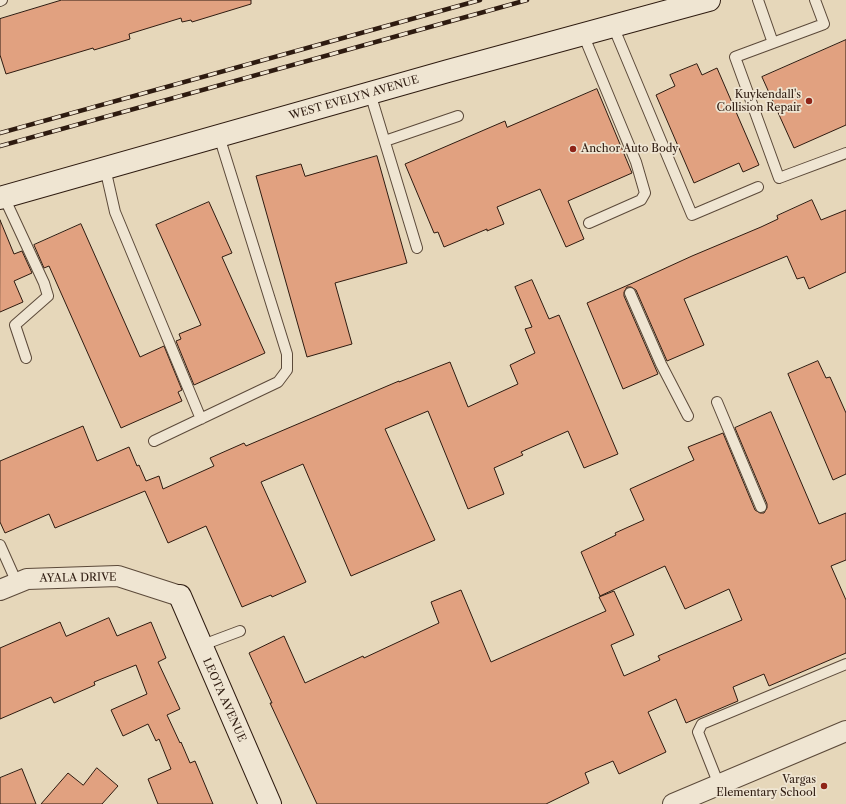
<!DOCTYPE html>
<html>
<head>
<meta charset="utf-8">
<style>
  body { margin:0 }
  canvas { display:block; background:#e6d7ba }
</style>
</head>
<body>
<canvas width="846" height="804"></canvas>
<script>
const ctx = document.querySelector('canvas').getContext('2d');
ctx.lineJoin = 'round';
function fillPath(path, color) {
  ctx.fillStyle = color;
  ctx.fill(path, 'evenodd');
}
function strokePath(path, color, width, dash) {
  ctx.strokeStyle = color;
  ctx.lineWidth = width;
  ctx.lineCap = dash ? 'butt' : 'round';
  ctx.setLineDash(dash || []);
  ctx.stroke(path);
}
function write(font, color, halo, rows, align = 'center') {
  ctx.font = font + ' "Libre Caslon Text",serif';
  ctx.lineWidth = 3.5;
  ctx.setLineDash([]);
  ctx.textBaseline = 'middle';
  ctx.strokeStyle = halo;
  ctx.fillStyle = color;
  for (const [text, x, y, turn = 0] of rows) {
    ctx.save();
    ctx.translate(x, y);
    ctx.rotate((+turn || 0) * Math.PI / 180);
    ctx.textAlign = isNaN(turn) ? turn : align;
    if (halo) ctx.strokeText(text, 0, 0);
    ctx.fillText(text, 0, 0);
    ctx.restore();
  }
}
const building = new Path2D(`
  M 62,0 L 251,0 L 251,4 L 192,22 L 191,20 L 182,22 L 181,18 L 129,34 L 130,39 L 94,50 L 93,48 L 6,74 L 0,55 L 0,19 Z
  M 846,40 L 846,125 L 794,148 L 762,77 Z
  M 697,64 L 702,75 L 717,68 L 759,165 L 743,172 L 739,163 L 694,183 L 656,95 L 675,86 L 670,75 Z
  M 597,89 L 632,173 L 568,201 L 584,239 L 566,247 L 540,189 L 497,207 L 504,224 L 487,231 L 487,229 L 444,247 L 438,232 L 434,233 L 405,164 L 505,121 L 507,127 Z
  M 377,156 L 407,263 L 335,283 L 352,344 L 307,357 L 256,176 L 301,164 L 305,176 Z
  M 812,200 L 821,220 L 846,210 L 846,272 L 809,289 L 804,277 L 797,279 L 787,256 L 684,299 L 704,345 L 667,361 L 636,290 L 631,287 L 627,287 L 624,292 L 624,296 L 658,374 L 623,389 L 587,303 L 635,282 L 692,256 L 761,227 L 778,219 L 777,216 Z
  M 209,202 L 232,253 L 222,257 L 265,353 L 194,385 L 176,341 L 181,339 L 179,334 L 201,325 L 156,225 Z
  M 0,220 L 14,254 L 22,251 L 32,273 L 14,281 L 23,302 L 0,312 Z
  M 81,224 L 140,357 L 164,346 L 182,390 L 178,392 L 182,401 L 121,428 L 49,266 L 44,268 L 34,245 Z
  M 532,280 L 549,319 L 559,315 L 618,454 L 584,468 L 568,431 L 521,452 L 523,455 L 494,468 L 504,494 L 468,509 L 428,411 L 385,429 L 435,540 L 351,576 L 303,464 L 261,482 L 306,582 L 272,597 L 271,595 L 242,607 L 206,526 L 168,543 L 145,491 L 55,528 L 49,514 L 5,533 L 0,522 L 0,461 L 83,426 L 97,461 L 129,447 L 137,466 L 139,465 L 146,481 L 159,476 L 163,489 L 214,466 L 210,458 L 244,443 L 246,446 L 399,381 L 399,382 L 450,362 L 468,407 L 518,384 L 510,365 L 535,353 L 525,329 L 532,327 L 515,287 Z
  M 818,361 L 826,378 L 830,377 L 846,413 L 846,474 L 833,480 L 788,374 Z
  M 771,412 L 819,524 L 846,513 L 846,560 L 831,566 L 846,600 L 846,653 L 769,686 L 764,674 L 733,687 L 738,701 L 686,723 L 676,699 L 648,712 L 666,752 L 619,774 L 613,761 L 585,773 L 589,783 L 546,804 L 317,804 L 270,703 L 272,703 L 249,653 L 284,636 L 305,683 L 363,656 L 364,658 L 439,623 L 431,602 L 461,590 L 491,662 L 606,611 L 599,597 L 614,591 L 634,635 L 611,645 L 624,676 L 660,660 L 658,656 L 742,620 L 729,589 L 685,609 L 665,566 L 600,596 L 581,552 L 616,535 L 615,533 L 644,520 L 630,489 L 694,460 L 688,447 L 723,433 L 755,510 L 760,513 L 764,513 L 767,508 L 767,504 L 735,428 Z
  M 109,618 L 117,636 L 151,622 L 166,658 L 158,662 L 180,709 L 167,715 L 180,743 L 181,742 L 190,763 L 195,761 L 213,804 L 158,804 L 148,779 L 171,769 L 159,739 L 156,741 L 148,724 L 123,736 L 111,710 L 147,694 L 136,665 L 94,682 L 95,685 L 54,703 L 51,697 L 0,719 L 0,648 L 60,622 L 66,636 Z
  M 97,768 L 118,786 L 102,804 L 41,804 L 68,773 L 83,785 Z
  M 22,769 L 36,804 L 0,804 L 0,778 Z`);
fillPath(building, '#e1a180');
strokePath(building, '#2e1b10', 1);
const lane = new Path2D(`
  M 758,0 L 773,43
  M 815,0 L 824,24 L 735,57 L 779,178 L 846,153
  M 0,1 L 2,0
  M 613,26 L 692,215 L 758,187
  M 583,34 L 636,162 L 645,193 L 641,200 L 589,223
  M 370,93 L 417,248
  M 385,141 L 458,116
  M 105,168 L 115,212 L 201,419
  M 4,197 L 44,283 L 48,296 L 15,325 L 26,358
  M 630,293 L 661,364 L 688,416
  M 717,402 L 761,507
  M 154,441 L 278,382 L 287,370 L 287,354 L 219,136
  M 0,545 L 17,583
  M 200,646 L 240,631
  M 719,785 L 698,732 L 702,724 L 846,664`);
const street = new Path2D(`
  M 0,590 L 27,579 L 118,576 L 180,596
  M 673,804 L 846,731`);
const secondary = new Path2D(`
  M 0,198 L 448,71 L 709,0
  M 180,596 L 270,804`);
strokePath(lane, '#5c4a3a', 12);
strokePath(street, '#5c4a3a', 22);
strokePath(secondary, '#2e1b10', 24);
strokePath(lane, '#efe5d2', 10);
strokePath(street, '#efe5d2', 20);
strokePath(secondary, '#efe5d2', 22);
const rail = new Path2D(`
  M 0,133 L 480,0
  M 0,146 L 527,0`);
strokePath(rail, '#2e1b10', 4.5);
strokePath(rail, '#efe5d2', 3, [9]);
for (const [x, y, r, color] of [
  [809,101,4,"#8f2418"],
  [573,149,4,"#8f2418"],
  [824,786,4,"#8f2418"]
]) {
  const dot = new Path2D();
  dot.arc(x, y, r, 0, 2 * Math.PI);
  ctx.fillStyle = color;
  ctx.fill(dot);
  strokePath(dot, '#efe5d2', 1.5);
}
write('11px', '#2e1b10', '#efe5d2', [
  ["Kuykendall's",801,95],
  ["Collision Repair",801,108],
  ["Anchor Auto Body",581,149,"left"],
  ["Vargas",816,780],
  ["Elementary School",816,793]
], 'right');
write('11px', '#2e1b10', '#efe5d2', [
  ["WEST EVELYN AVENUE",354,98,-16],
  ["AYALA DRIVE",78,578,-1],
  ["LEOTA AVENUE",224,700,66]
]);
</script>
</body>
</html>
